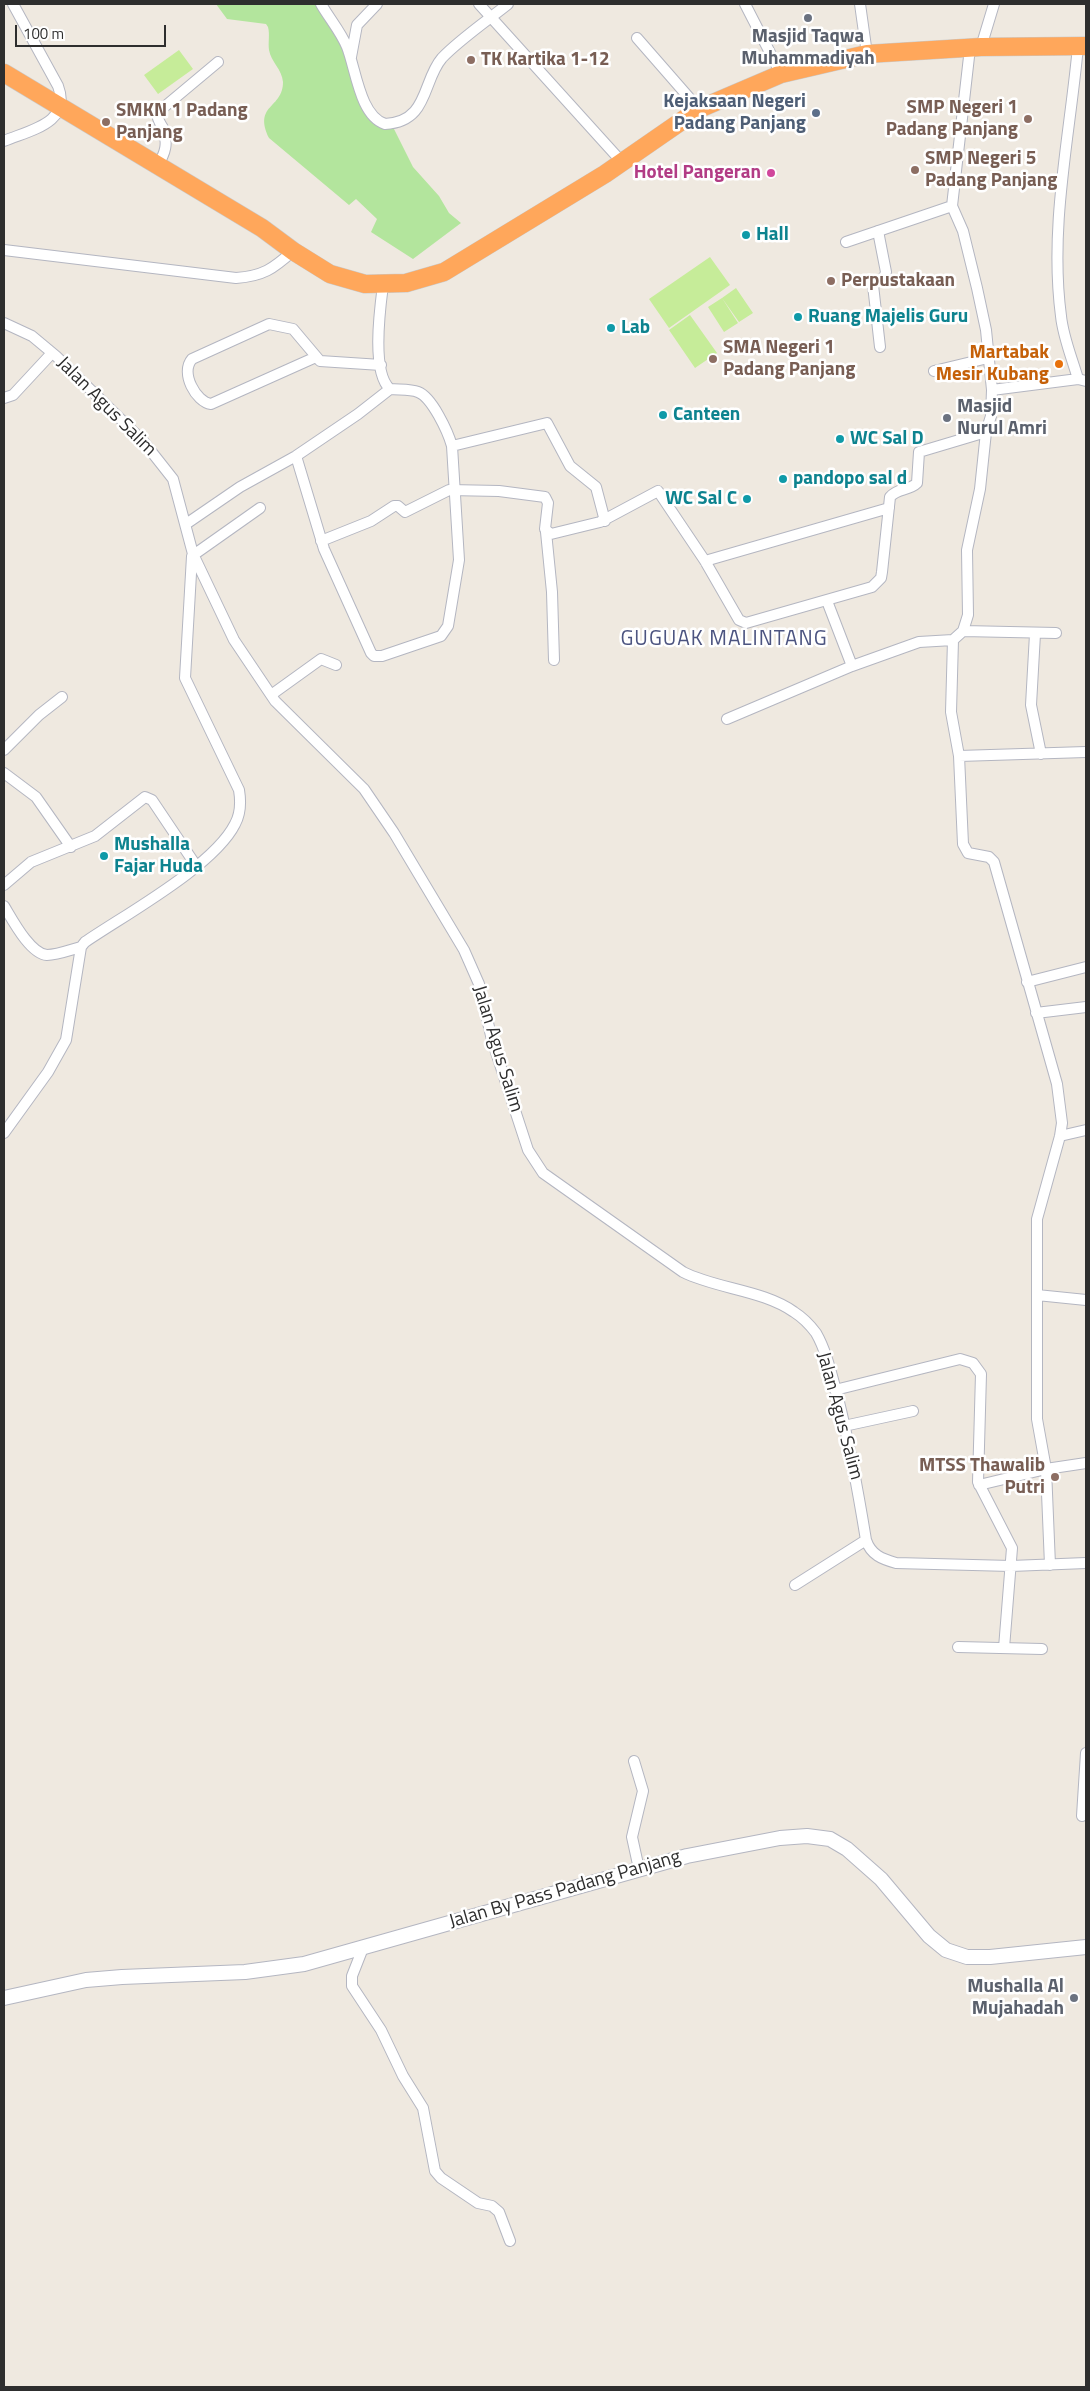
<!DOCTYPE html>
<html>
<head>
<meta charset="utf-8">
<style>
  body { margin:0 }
  #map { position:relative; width:1090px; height:2391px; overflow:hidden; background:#efe9e0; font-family:"Titillium Web",sans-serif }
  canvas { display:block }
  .frame { position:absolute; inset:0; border:5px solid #2e2e2e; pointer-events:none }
  .scale { position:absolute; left:15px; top:25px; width:151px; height:22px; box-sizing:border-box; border:2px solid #2e2e2e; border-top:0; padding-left:6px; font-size:15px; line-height:18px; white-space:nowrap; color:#2e2e2e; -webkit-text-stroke:4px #fff; paint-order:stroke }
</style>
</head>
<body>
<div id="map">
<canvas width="1090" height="2391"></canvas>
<div class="frame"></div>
<div class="scale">100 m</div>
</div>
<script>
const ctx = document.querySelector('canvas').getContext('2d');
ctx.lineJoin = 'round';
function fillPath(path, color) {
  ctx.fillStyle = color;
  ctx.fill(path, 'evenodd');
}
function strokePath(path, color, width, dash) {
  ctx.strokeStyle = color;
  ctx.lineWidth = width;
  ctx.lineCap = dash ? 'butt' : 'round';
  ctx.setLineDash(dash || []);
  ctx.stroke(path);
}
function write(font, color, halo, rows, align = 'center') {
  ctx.font = font + ' "Titillium Web",sans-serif';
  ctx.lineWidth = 5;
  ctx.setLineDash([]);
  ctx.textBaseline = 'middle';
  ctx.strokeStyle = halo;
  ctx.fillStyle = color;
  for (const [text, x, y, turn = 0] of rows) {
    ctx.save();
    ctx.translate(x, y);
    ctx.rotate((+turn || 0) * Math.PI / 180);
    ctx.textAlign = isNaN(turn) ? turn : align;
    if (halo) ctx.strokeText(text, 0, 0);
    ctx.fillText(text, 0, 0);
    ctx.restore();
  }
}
fillPath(new Path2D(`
  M 216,4 L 323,4 L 343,36 L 364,104 L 392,125 L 413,167 L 439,196 L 449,213 L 461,223 L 413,259 L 371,232 L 377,219 L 356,199 L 349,205 L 269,138 C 253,104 283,109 283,82 C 282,69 271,62 269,50 C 268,42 270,34 268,27 L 266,24 L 227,19 Z`), '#b3e59d');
fillPath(new Path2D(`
  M 179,50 L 193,69 L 158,94 L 144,75 Z
  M 710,257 L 730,285 L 669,328 L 649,299 Z
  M 736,288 L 753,313 L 739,322 L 722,298 Z
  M 722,298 L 738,323 L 724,332 L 708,307 Z
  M 690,315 L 717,353 L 695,368 L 669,330 Z`), '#c6ec99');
const street = new Path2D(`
  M 321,4 C 329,18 341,32 347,47 C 356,70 360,116 385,124 C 429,122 422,81 442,58 C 459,40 488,20 508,4
  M 479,4 L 621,161
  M 745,4 L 781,74
  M 860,4 L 867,54
  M 637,38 L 699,109
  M 981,47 L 994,4
  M 970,48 L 952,206 L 963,231 L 977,288 L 986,330 L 992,390
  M 351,57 L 357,25 L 377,4
  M 4,141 C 30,130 72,123 58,86 L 13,4
  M 157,166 C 166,153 168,143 163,128 C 160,123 157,119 157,113 L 218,62
  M 878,231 L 886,272 L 884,278 L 876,281 L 873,285 L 880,347
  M 846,242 L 952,206
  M 4,250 L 236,278 C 263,276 273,269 293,251
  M 4,323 L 32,336 L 56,356 L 143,441 L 173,479 L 193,554 L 234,640 L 275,701 L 364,789 L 394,833 L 464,950 L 479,984 L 492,1040 L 528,1150 L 543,1173 L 683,1272 C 717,1289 763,1290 794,1312 C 802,1317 810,1325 816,1333 C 827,1352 832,1377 838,1398 C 850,1446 858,1491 866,1540 C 871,1555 882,1559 896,1563 L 1011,1566 L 1086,1563
  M 316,357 L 211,404 C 196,402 180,373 192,359 L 269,324 L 293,329 L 320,361 L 381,365
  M 934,371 L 988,358
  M 1078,379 C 1072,358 1063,337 1061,316 C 1049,226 1070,135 1078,46
  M 4,398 L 13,395 L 52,353
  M 452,446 L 547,423 L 570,466 L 596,487 L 605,521
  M 296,456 L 324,549 L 371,653 L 374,656 L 382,656 L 441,636 L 448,626 L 459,560 L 452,446 C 448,432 432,397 418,392 C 410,389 399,390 390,389 C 371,372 380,308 383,285
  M 186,524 L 240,487 L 296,456 L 358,414 L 390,389
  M 546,532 L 552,592 L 554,660
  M 321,541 L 371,521 L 394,506 L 398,506 L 405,512 L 449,490 L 499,491 L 545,497 L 548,503 L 545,529 L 551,534 L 600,522 L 658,491 L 705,561 L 739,620 L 746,623 L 872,587 L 881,578 L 882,572 L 890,497 C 897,488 909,491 917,483 L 919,452 L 986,432
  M 705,561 L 889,508
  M 827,601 L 852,666
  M 963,631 L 1056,633
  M 1035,634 L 1031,705 L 1041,754
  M 271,695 L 321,659 L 336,665
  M 727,719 L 852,666 L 919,642 L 953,640
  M 4,750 L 39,715 L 62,697
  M 959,756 L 1086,752
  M 4,773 L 36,797 L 71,847
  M 4,885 L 31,862 L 95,836 L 145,797 L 152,800 L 197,867
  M 4,906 C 12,919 30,954 47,955 C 57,955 70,950 81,947
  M 1027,982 L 1086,967
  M 1036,1013 L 1086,1007
  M 4,1133 L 48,1072 L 66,1040 L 81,947 L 85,942 C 126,914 214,866 235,824 C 241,813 241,802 239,790 L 185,678 L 192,556 L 260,508
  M 1060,1136 L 1086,1130
  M 1037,1295 L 1086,1300
  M 835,1390 L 960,1359 L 973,1363 L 981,1374 L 978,1482 L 1012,1548 L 1004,1648
  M 844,1426 L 913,1411
  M 979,1485 L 1046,1469 L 1086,1463
  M 1050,1565 L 1046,1469 L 1037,1419 L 1037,1219 L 1060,1136 L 1062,1123 L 1057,1084 L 994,862 L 989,857 L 968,853 L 963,844 L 959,756 L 951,712 L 953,640 L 963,631 L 968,615 L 967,550 L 980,489 L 986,432 L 991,416 L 992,390 L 1078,379 L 1086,381
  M 795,1585 L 866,1540
  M 958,1647 L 1042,1649
  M 634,1761 L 643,1791 L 632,1837 L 639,1869
  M 1082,1816 L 1086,1753
  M 363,1948 L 352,1976 L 352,1986 L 381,2030 L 403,2076 L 423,2108 L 435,2171 L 441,2178 L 478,2203 L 492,2206 L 499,2212 L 510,2241`);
const secondary = new Path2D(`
  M 4,1998 L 86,1980 L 122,1977 L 245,1972 L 304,1964 L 687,1856 L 780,1838 L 807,1836 L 830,1839 L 847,1849 L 881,1879 L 929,1936 L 946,1950 L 967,1957 L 990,1957 L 1086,1947`);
const highway = new Path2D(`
  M 4,73 L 262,228 L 293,251 L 330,274 L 365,284 L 406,283 L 444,272 L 605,174 L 699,109 L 781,74 L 867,54 L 981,47 L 1086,46`);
strokePath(street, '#b4b6c1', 12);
strokePath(secondary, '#b4b6c1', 16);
strokePath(highway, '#c9c9c9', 19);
strokePath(street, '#fff', 10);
strokePath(secondary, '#fff', 14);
strokePath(highway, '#ffa75b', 18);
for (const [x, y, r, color] of [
  [808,18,5,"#6b7280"],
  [471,60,5,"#8d6e63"],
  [816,113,5,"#5c6f8a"],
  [1028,119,5,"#8d6e63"],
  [106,122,5,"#8d6e63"],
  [915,170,5,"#8d6e63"],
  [771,173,5,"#d1479c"],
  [746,235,5,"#0f9aa8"],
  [831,281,5,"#8d6e63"],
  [798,317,5,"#0f9aa8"],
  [611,328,5,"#0f9aa8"],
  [713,359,5,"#8d6e63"],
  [1059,364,5,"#e8710a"],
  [663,415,5,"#0f9aa8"],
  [947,418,5,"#6b7280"],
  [840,439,5,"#0f9aa8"],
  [783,479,5,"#0f9aa8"],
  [747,499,5,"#0f9aa8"],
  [104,856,5,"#0f9aa8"],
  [1055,1477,5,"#8d6e63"],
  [1074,1998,5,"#6b7280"]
]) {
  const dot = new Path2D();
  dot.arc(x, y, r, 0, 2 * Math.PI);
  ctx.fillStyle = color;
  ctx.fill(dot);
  strokePath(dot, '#fff', 2);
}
write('bold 19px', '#5b616d', '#fff', [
  ["Masjid Taqwa",808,37],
  ["Muhammadiyah",808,59],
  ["Masjid",957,407,"left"],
  ["Nurul Amri",957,429,"left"],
  ["Mushalla Al",1064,1987,"right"],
  ["Mujahadah",1064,2009,"right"]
]);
write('bold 19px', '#785e54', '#fff', [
  ["TK Kartika 1-12",481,60],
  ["SMP Negeri 1",1018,108,"right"],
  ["Padang Panjang",1018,130,"right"],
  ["SMKN 1 Padang",116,111],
  ["Panjang",116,133],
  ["SMP Negeri 5",925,159],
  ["Padang Panjang",925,181],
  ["Perpustakaan",841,281],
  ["SMA Negeri 1",723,348],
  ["Padang Panjang",723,370],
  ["MTSS Thawalib",1045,1466,"right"],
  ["Putri",1045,1488,"right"]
], 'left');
write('bold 19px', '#4e5e75', '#fff', [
  ["Kejaksaan Negeri",806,102],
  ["Padang Panjang",806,124]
], 'right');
write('bold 19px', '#b23c85', '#fff', [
  ["Hotel Pangeran",761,173]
], 'right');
write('bold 19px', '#0d838f', '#fff', [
  ["Hall",756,235],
  ["Ruang Majelis Guru",808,317],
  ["Lab",621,328],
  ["Canteen",673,415],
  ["WC Sal D",850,439],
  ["pandopo sal d",793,479],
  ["WC Sal C",737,499,"right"],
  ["Mushalla",114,845],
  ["Fajar Huda",114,867]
], 'left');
write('bold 19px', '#c56008', '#fff', [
  ["Martabak",1049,353],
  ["Mesir Kubang",1049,375]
], 'right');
write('19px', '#2e2e2e', '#fff', [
  ["Jalan Agus Salim",106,407,45],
  ["Jalan Agus Salim",497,1049,73],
  ["Jalan Agus Salim",839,1416,75],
  ["Jalan By Pass Padang Panjang",565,1890,-16]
]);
ctx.letterSpacing = '1px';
write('21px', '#4c5480', '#fff', [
  ["GUGUAK MALINTANG",724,640]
]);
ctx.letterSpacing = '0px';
</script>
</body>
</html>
